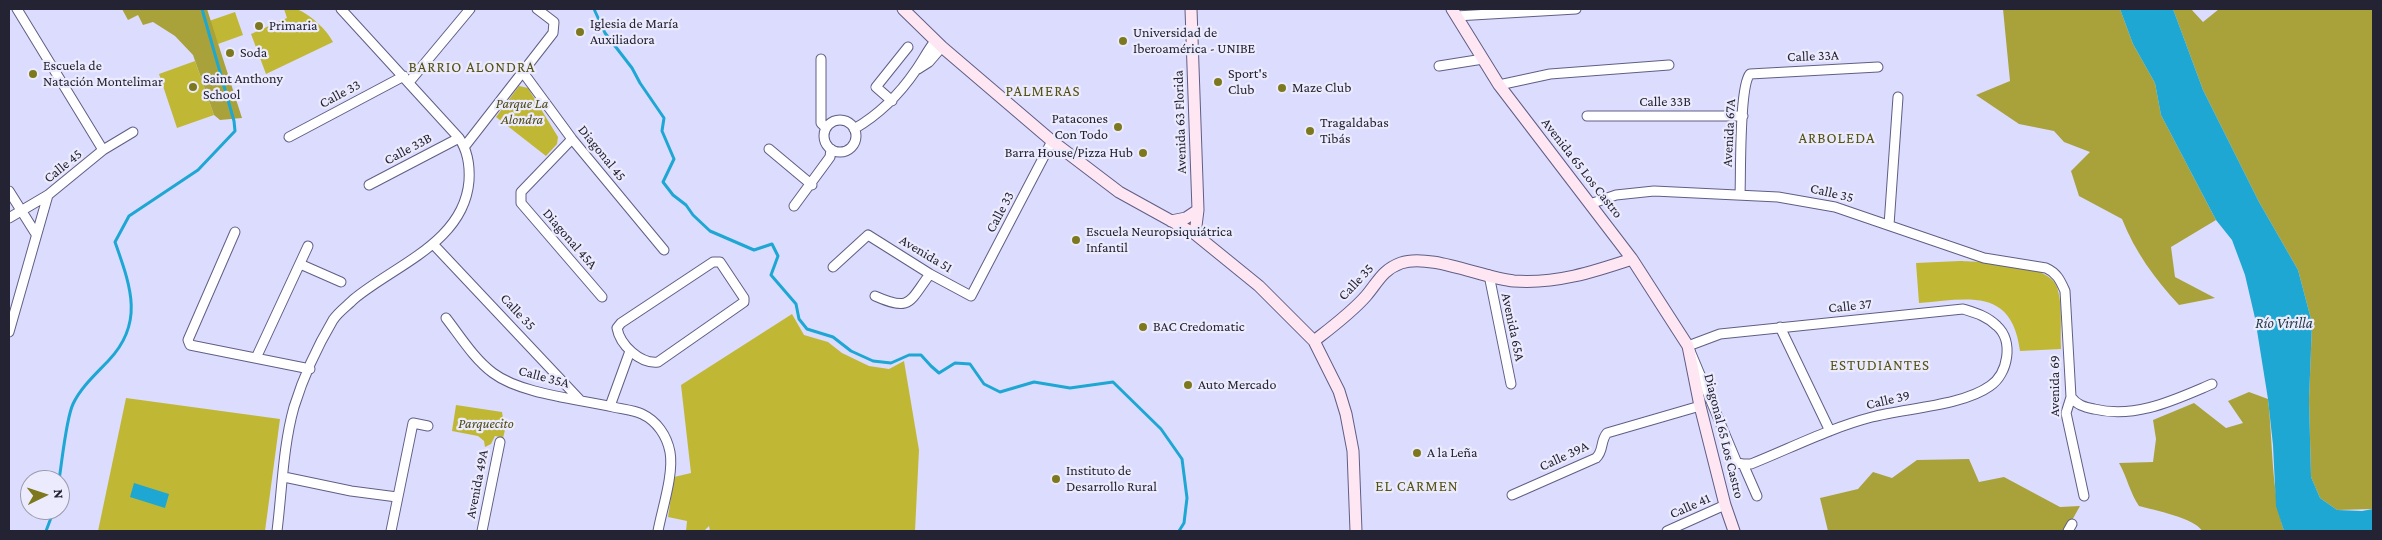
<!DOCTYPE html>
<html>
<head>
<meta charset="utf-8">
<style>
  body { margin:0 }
  #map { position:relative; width:2382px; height:540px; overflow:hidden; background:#dcdcff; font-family:"Crimson Pro",serif }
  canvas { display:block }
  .frame { position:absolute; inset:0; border:10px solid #232333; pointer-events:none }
  .north { position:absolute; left:20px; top:470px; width:50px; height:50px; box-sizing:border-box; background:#ebebfd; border:1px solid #9b9bac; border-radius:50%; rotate:86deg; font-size:14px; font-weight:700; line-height:20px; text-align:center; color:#232333 }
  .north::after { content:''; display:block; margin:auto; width:18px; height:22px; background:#7d781d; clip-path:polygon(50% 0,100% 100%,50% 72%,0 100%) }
</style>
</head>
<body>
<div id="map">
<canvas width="2382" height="540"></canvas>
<div class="frame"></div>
<div class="north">N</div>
</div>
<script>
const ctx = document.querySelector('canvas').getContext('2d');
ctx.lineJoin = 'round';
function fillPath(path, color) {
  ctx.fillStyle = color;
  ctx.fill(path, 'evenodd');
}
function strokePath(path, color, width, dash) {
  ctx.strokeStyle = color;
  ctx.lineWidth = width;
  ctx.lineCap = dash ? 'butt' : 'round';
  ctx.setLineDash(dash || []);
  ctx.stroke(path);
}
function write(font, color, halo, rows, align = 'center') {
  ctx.font = font + ' "Crimson Pro",serif';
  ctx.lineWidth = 4.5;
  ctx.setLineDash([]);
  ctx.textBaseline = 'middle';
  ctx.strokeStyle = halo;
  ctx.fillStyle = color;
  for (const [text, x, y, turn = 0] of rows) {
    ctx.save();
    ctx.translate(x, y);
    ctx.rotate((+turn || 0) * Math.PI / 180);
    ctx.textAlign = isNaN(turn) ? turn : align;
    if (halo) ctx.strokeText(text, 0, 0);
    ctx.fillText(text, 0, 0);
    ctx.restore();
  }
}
fillPath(new Path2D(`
  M 284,9 C 287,9 293,8 296,9 C 309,13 327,30 333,42 L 266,74 L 251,34 L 287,18 Z
  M 235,12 L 243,35 L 218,44 L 209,21 Z
  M 195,61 L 214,115 L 177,128 L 159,74 Z
  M 519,86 L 528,88 L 558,137 L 557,144 L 546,156 L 496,117 Z
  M 1960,261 C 1982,262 2048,262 2057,287 C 2063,305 2060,330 2061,349 L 2020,351 C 2012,287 1968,299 1919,303 L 1916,263 Z
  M 792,314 L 804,335 L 828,342 L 842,353 L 869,366 L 889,369 L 904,361 L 919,450 L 915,531 L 710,531 L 709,526 L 704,531 L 686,531 L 687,521 L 668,517 L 674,477 L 691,473 L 681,385 Z
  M 126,398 L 280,419 L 265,531 L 98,531 Z
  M 456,405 L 502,412 L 505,430 L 503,438 L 495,436 L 491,444 L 485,447 L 484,441 L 478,436 L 452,431 Z`), '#c0b835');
fillPath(new Path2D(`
  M 122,9 L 207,9 L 242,118 L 220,120 L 214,115 L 193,55 L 175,36 L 153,22 L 143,25 L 138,15 L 128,20 Z
  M 2003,9 L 2120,9 L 2133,44 L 2155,83 L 2161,115 L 2216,220 L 2171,247 L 2175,277 L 2215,298 L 2179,305 C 2155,279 2135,252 2122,219 L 2079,196 L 2071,171 L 2090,152 L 2064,142 L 2054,131 L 2019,124 L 1976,95 L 2010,81 Z
  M 2173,9 L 2191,9 L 2203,22 L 2219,9 L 2373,9 L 2373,509 L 2337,510 L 2320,498 L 2311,477 L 2309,400 L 2312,323 L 2298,270 L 2259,202 L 2203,90 Z
  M 2249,392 L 2268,399 C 2273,442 2271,490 2284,531 L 2202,531 C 2195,518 2154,510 2139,506 C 2130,493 2127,477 2119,463 L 2153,462 L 2156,439 L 2153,420 L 2194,403 L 2226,428 L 2243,423 L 2228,401 Z
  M 1969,459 L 1979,482 L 2004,477 L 2060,507 L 2080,506 L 2066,531 L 1828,531 L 1820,498 L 1858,489 L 1873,472 L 1892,478 L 1917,460 Z`), '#a9a23b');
fillPath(new Path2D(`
  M 2120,9 L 2173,9 L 2203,90 L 2259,202 L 2298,270 L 2312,323 L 2309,400 L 2311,477 L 2320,498 L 2337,510 L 2362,511 L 2373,509 L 2373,531 L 2284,531 L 2276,506 L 2273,445 L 2268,399 L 2255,318 L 2245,275 L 2232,240 L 2216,220 L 2161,115 L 2155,83 L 2133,44 Z
  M 134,483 L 169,494 L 165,508 L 130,497 Z`), '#1da7d2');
strokePath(new Path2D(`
  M 594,9 L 605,33 L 632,68 L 640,83 L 664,118 L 662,131 L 674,159 L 663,182 L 673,195 L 686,205 L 693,215 L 710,231 L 754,250 L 772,244 L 778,256 L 771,275 L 796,304 L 799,319 L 807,329 L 833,337 L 851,351 L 873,361 L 891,363 L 909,355 L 921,355 L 931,366 L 939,373 L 955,363 L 970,364 L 984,384 L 1000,392 L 1034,382 L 1070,388 L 1113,382 L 1161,429 L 1182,459 L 1187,498 L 1184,523 L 1179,531
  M 59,480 C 62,462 66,419 73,404 C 81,387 96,374 109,360 C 145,322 130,285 115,242 L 129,216 L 198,170 L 235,131 L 234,121 L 202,9
  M 46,531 L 54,510`), '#1da7d2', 3);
const street = new Path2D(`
  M 17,9 L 103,150
  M 1456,16 L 1576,9
  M 821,59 L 821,123 L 826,128
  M 1439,66 L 1483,59
  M 918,69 L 929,62 L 942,47
  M 522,71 L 572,139 L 664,250
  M 410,81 L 470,9
  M 1499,85 L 1550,74 L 1669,65
  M 892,101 L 876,87 L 908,47
  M 1587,116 L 1743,116
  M824 136a16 16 0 1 1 32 0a16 16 0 1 1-32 0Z
  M 854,129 C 880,114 899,95 916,70 C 923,60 928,50 935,41
  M 289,137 L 404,76
  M 572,139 L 521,192 L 521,203 L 602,297
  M 465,146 L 553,33 L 554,22 L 537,9
  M 769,149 L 812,185
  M 369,185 L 459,138
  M 9,191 L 36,234
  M 1740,195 C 1741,174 1739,86 1750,74 L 1878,67
  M 1590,204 L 1616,195 L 1654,191 L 1778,197 L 1835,207 L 1984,258 L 2046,268 C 2057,273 2060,280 2065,291 L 2071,397 L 2066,413 L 2084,496
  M 794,206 L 830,157 L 831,149
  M 9,218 L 48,195 L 103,150 L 133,132
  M 1889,225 L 1898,97
  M 235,232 L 188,340 L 190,345 L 310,369
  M 433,244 L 580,400
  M 713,262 L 720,262 L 744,298 L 744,302 L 658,362 C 640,364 620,345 617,328 L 621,323 Z
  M 300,264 L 341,282
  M 833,267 L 868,235 L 930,274 L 971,296 L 1052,141
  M 1489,275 L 1511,384
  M 875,296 C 911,312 909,302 930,274
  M 446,318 C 460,336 474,359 493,373 C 521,394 578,399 613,407 C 622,409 634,410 642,414 C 657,421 667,436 670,452 C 674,474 662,509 658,531
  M 1780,327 L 1830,431
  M 9,332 L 48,195
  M 256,358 L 308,246
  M 2071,397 C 2077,405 2084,407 2094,409 C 2136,419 2174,400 2212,384
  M 610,406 L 630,351
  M 1743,464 L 1751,464 C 1791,448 1830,428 1872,417 C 1906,408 1962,406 1990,386 C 2008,374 2014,341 1997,326 C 1987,316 1976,313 1963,309 L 1720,334 L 1688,346 L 1737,463 L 1743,464 L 1757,496
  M 284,477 L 351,491 L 397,497
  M 1512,495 L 1596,458 C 1604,451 1600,441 1607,433 L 1700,406
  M 277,531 C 282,491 283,446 294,407 C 303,378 317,347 333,320 C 338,312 347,306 354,299 C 395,265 464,242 469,181 C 470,165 468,151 459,138 L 341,9
  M 391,531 L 413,423 L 428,426
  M 482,531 L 500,442
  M 1667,531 L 1725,505
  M 2068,531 L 2072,524`);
const secondary = new Path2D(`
  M 903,9 L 942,47 L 1052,141 L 1119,192 L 1195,234 L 1259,286 L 1314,341 L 1339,391 L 1346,414 L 1353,451 L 1356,531
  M 1191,9 L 1198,210 L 1195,234
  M 1452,9 L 1499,85 L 1632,259 L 1688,346 L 1700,406 L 1725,505 L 1734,531
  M 1171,221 L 1186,218 L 1198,210
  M 1314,341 C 1332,327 1351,313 1366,296 C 1378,282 1382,270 1401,263 C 1429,253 1483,278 1514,281 C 1556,284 1593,272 1632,259`);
strokePath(street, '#605e84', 11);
strokePath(secondary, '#605e84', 13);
strokePath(street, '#fff', 9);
strokePath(secondary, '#fee6f3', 11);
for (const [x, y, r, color] of [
  [259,26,5,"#7d781d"],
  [580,32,5,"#7d781d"],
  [1123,41,5,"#7d781d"],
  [230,53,5,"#7d781d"],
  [33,74,5,"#7d781d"],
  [1218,82,5,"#7d781d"],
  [193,87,5,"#7d781d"],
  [1282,88,5,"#7d781d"],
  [1118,127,5,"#7d781d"],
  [1310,131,5,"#7d781d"],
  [1143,153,5,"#7d781d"],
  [1076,240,5,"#7d781d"],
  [1143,327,5,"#7d781d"],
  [1188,385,5,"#7d781d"],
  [1417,453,5,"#7d781d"],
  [1056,479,5,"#7d781d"]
]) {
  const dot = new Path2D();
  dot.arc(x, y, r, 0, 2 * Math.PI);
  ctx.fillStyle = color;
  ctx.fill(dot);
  strokePath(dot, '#ebebfd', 2);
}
write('14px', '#232333', '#ebebfd', [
  ["Iglesia de María",590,24],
  ["Auxiliadora",590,40],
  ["Primaria",269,26],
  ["Universidad de",1133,33],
  ["Iberoamérica - UNIBE",1133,49],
  ["Soda",240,53],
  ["Escuela de",43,66],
  ["Natación Montelimar",43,82],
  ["Sport's",1228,74],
  ["Club",1228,90],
  ["Saint Anthony",203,79],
  ["School",203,95],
  ["Maze Club",1292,88],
  ["Patacones",1108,119,"right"],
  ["Con Todo",1108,135,"right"],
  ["Tragaldabas",1320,123],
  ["Tibás",1320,139],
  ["Barra House/Pizza Hub",1133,153,"right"],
  ["Escuela Neuropsiquiátrica",1086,232],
  ["Infantil",1086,248],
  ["BAC Credomatic",1153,327],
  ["Auto Mercado",1198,385],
  ["A la Leña",1427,453],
  ["Instituto de",1066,471],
  ["Desarrollo Rural",1066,487]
], 'left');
write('14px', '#232333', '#ebebfd', [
  ["Calle 33A",1813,56,-2],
  ["Calle 33",340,94,-28],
  ["Calle 33B",1665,102],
  ["Avenida 63 Florida",1180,122,-92],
  ["Avenida 67A",1729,133,-87],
  ["Calle 33B",408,149,-28],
  ["Diagonal 45",602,153,51],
  ["Calle 45",63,166,-39],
  ["Avenida 65 Los Castro",1582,168,52],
  ["Calle 35",1832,193,13],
  ["Calle 33",1000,212,-62],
  ["Diagonal 45A",570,239,49],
  ["Avenida 51",926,254,31],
  ["Calle 35",1356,282,-47],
  ["Calle 37",1850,306,-6],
  ["Calle 35",518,312,47],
  ["Avenida 65A",1513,327,78],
  ["Calle 35A",544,377,15],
  ["Avenida 69",2055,386,-90],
  ["Calle 39",1888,400,-13],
  ["Diagonal 65 Los Castro",1724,436,76],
  ["Calle 39A",1564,456,-25],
  ["Avenida 49A",477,484,-79],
  ["Calle 41",1690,506,-24]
]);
write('italic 14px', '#4c4811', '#ebebfd', [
  ["Parque La",522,104],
  ["Alondra",522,120],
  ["Parquecito",486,424]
]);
ctx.letterSpacing = '1px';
write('15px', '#555114', '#ebebfd', [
  ["BARRIO ALONDRA",472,67],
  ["PALMERAS",1043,91],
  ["ARBOLEDA",1837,138],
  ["ESTUDIANTES",1880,365],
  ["EL CARMEN",1417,486]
]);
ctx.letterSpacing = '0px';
write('italic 15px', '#1c3640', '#ebebfd', [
  ["Río Virilla",2284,323]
]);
</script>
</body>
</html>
